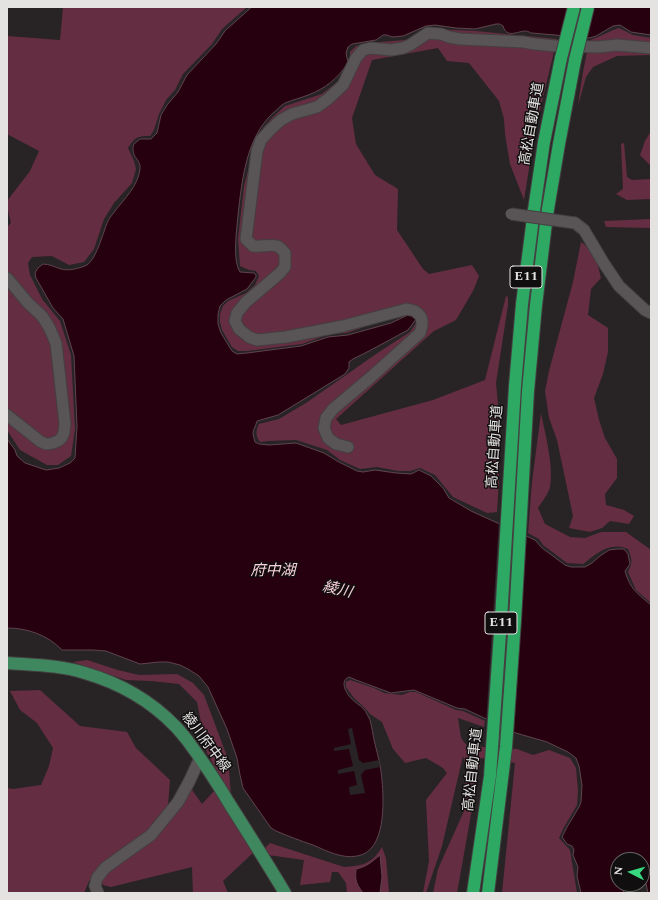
<!DOCTYPE html>
<html>
<head>
<meta charset="utf-8">
<style>
  body { margin:0 }
  #map { position:relative; width:658px; height:900px; overflow:hidden; background:#282425; font-family:Spectral,serif }
  canvas { display:block }
  .frame { position:absolute; inset:0; border:8px solid #e5e2e2; pointer-events:none }
  .north { position:absolute; left:610px; top:852px; width:40px; height:40px; box-sizing:border-box; background:#100e0e; border:1px solid #656363; border-radius:50%; rotate:276deg; font-size:11px; font-weight:700; line-height:16px; text-align:center; color:#e5e2e2 }
  .north::after { content:''; display:block; margin:auto; width:14px; height:18px; background:#37d880; clip-path:polygon(50% 0,100% 100%,50% 72%,0 100%) }
</style>
</head>
<body>
<div id="map">
<canvas width="658" height="900"></canvas>
<div class="frame"></div>
<div class="north">N</div>
</div>
<script>
const ctx = document.querySelector('canvas').getContext('2d');
ctx.lineJoin = 'round';
function fillPath(path, color) {
  ctx.fillStyle = color;
  ctx.fill(path, 'evenodd');
}
function strokePath(path, color, width, dash) {
  ctx.strokeStyle = color;
  ctx.lineWidth = width;
  ctx.lineCap = dash ? 'butt' : 'round';
  ctx.setLineDash(dash || []);
  ctx.stroke(path);
}
function write(font, color, halo, rows, align = 'center') {
  ctx.font = font + ' Spectral,"Noto Sans JP",serif';
  ctx.lineWidth = 3;
  ctx.setLineDash([]);
  ctx.textBaseline = 'middle';
  ctx.strokeStyle = halo;
  ctx.fillStyle = color;
  for (const [text, x, y, turn = 0] of rows) {
    ctx.save();
    ctx.translate(x, y);
    ctx.rotate((+turn || 0) * Math.PI / 180);
    ctx.textAlign = isNaN(turn) ? turn : align;
    if (halo) ctx.strokeText(text, 0, 0);
    ctx.fillText(text, 0, 0);
    ctx.restore();
  }
}
fillPath(new Path2D(`
  M 63,7 L 247,7 L 222,29 L 212,44 L 183,74 L 175,90 L 166,100 L 159,114 L 154,130 L 150,136 C 137,136 135,137 128,148 L 134,161 L 136,169 L 132,183 L 114,203 L 104,219 L 94,249 L 84,262 L 69,265 L 52,256 L 32,257 L 28,263 L 30,275 L 42,299 L 60,321 L 71,355 L 75,429 L 71,456 L 58,465 L 47,465 L 20,450 L 7,430 L 7,227 L 11,223 L 7,206 L 7,201 L 30,171 L 39,151 L 7,134 L 7,36 L 60,40 Z
  M 619,28 L 633,35 L 651,38 L 651,55 L 617,56 L 593,67 L 586,77 L 578,106 C 581,84 584,62 590,40 C 600,37 609,31 619,28 Z
  M 433,29 L 476,31 L 557,39 L 535,131 L 524,200 L 510,164 L 505,134 L 504,119 L 499,101 L 469,63 L 447,61 L 438,48 L 372,60 L 352,118 L 356,144 L 375,175 L 398,189 L 397,230 L 423,269 L 429,274 L 472,265 L 479,276 L 473,291 L 456,320 L 434,331 L 336,419 L 341,425 L 433,400 L 485,380 L 506,296 L 508,297 L 508,305 L 496,383 L 500,426 L 499,479 L 497,512 L 487,513 L 453,497 L 435,475 L 420,468 L 410,471 L 398,471 L 377,467 L 360,469 L 340,460 L 327,450 L 296,440 L 268,441 L 260,442 C 255,435 256,431 259,424 L 279,419 L 306,403 L 376,354 L 410,332 L 422,314 L 406,312 L 347,333 L 330,334 L 302,344 L 247,351 L 238,351 L 232,347 L 222,330 L 220,322 L 220,314 L 223,306 L 228,301 L 246,293 L 255,285 L 259,276 L 256,271 L 249,270 L 240,266 L 238,239 L 244,186 L 255,144 L 263,128 L 272,118 L 285,106 L 322,94 L 341,79 L 350,62 L 350,52 L 356,46 L 381,42 L 405,40 Z
  M 651,131 L 651,166 L 640,155 L 645,141 Z
  M 624,143 L 627,177 L 632,180 L 651,179 L 651,199 L 627,200 L 616,194 L 623,189 L 621,144 Z
  M 651,219 L 651,228 L 606,227 L 604,221 Z
  M 581,242 L 590,249 L 598,266 L 601,278 L 591,289 L 588,315 L 608,328 L 608,352 L 603,374 L 594,398 L 599,420 L 605,438 L 617,459 L 617,478 L 605,494 L 606,505 L 624,510 L 634,516 L 629,524 L 610,521 L 602,528 L 590,532 L 569,528 L 573,516 L 557,440 L 549,418 L 545,391 L 549,371 L 573,282 Z
  M 541,413 C 545,433 554,466 550,487 C 549,493 541,503 538,508 L 545,524 L 570,537 L 585,538 L 601,532 L 626,532 L 651,550 L 651,603 L 636,590 L 628,572 C 633,563 632,558 628,549 C 610,541 597,553 583,564 L 567,563 L 543,545 L 539,539 L 528,533 L 532,482 Z
  M 87,660 L 118,670 L 139,675 L 177,674 L 193,683 L 204,695 L 228,759 L 231,795 L 207,753 L 197,702 L 179,684 L 151,681 L 126,680 L 73,662 Z
  M 350,680 L 374,688 L 384,693 L 402,695 L 410,692 L 416,692 L 456,710 L 463,711 L 485,721 L 484,727 L 458,718 L 461,738 L 467,746 L 517,749 L 533,755 L 549,750 L 570,758 L 576,768 L 578,791 L 577,805 L 563,829 L 559,838 L 570,850 L 577,893 L 502,893 L 515,763 L 481,758 L 457,893 L 433,893 L 438,869 L 464,811 L 466,767 L 463,756 L 442,846 L 426,893 L 423,893 L 429,861 L 426,800 L 447,773 L 443,768 L 426,758 L 405,763 L 393,749 L 382,722 L 370,714 L 365,708 L 354,698 L 346,687 L 346,682 Z
  M 40,690 L 80,726 L 127,732 L 136,748 L 170,780 L 168,805 L 146,832 L 103,862 L 89,881 L 84,893 L 7,893 L 7,788 L 13,789 L 41,785 L 49,766 L 53,748 L 37,723 L 20,710 L 10,691 Z
  M 190,787 L 202,804 L 215,790 L 254,852 L 223,881 L 228,893 L 193,893 L 192,867 L 111,887 L 103,885 L 100,880 L 108,869 L 155,837 Z
  M 270,843 L 344,867 C 362,866 372,864 382,847 L 386,858 L 389,893 L 380,893 L 382,877 L 380,856 L 369,864 L 363,868 L 358,886 L 363,893 L 347,893 L 346,883 L 338,872 L 332,872 L 330,882 L 300,885 L 304,860 L 268,855 L 264,849 Z`), '#652d41');
const water = new Path2D(`
  M 252,7 L 651,7 L 651,35 L 631,32 L 620,25 L 613,26 L 596,36 L 589,38 L 532,33 C 530,33 528,31 526,31 C 517,31 507,39 503,26 L 500,24 L 496,24 L 475,29 L 456,28 L 435,25 L 426,26 L 403,36 L 392,37 L 387,35 L 383,35 L 376,40 L 352,44 L 348,47 L 346,53 L 348,63 C 338,78 325,89 308,95 C 301,98 292,100 285,103 C 281,105 277,110 273,113 C 246,138 242,180 238,215 C 237,229 232,260 240,272 L 254,273 L 256,275 L 256,277 L 247,289 L 226,300 L 220,306 L 218,314 L 218,324 L 221,333 L 232,351 L 237,354 L 247,353 L 301,346 L 328,337 L 348,335 L 391,323 L 412,313 L 419,315 L 408,330 L 369,351 L 353,359 L 349,362 L 349,368 L 345,374 L 278,415 L 257,421 C 254,432 251,429 255,442 L 259,444 L 269,445 L 296,443 L 324,453 L 337,461 L 357,471 L 363,472 L 375,470 L 396,473 L 411,474 L 419,470 L 431,476 L 443,488 L 449,498 L 471,511 L 535,540 L 542,548 L 565,565 L 571,567 L 585,567 L 592,563 L 600,556 L 609,550 L 617,549 L 624,549 L 628,554 L 630,564 L 625,571 C 630,589 637,593 651,605 L 651,893 L 648,893 L 645,879 L 642,875 L 642,860 L 618,860 L 618,884 L 625,884 L 623,893 L 581,893 L 577,876 L 578,867 L 573,855 L 574,850 L 572,846 L 567,844 L 562,837 L 567,827 L 579,807 L 581,802 L 582,785 L 579,766 L 576,758 L 568,752 L 547,742 L 516,733 L 465,709 L 457,708 L 414,690 L 391,693 L 356,680 L 349,677 C 340,681 345,691 350,697 C 354,702 360,705 364,709 C 366,712 368,716 370,720 C 372,727 373,736 375,744 C 378,756 381,767 382,780 C 384,802 386,852 357,856 C 342,859 327,851 313,845 C 301,841 288,836 276,831 L 271,828 L 243,788 L 240,775 L 237,758 L 227,729 L 208,687 L 199,676 L 188,669 L 180,665 L 168,662 L 159,662 L 140,664 L 106,651 L 93,650 L 62,650 C 48,635 27,628 7,628 L 7,439 L 15,450 L 17,456 L 25,463 L 46,470 L 59,468 L 70,463 L 75,458 L 77,426 L 74,356 L 63,319 L 53,308 L 36,278 L 35,273 L 38,268 L 43,264 C 49,264 55,267 61,269 C 68,271 77,269 85,266 C 96,262 103,232 108,221 C 110,217 113,214 115,211 C 125,198 138,186 140,169 C 141,160 133,158 133,150 C 133,148 133,146 134,144 L 140,139 L 151,139 L 157,133 L 161,115 L 167,105 L 178,92 L 187,75 L 216,44 L 225,31 Z
  M 380,855 L 382,877 L 380,893 L 363,893 C 356,883 355,881 356,869 C 366,867 372,862 380,855 Z`);
fillPath(water, '#26000f');
strokePath(water, '#5f444e', 1);
fillPath(new Path2D(`
  M 499,521 L 527,534 L 514,734 L 486,722 Z
  M 352,728 L 359,760 L 363,763 L 379,760 L 380,767 L 365,770 L 361,775 L 365,793 L 350,795 L 349,787 L 357,785 L 354,771 L 338,774 L 338,770 L 353,766 L 349,749 L 334,751 L 334,748 L 351,744 L 348,729 Z`), '#282425');
const minor = new Path2D(`
  M 575,223 L 584,230 L 603,262 L 619,286 L 645,310 L 651,313
  M 7,278 L 28,303 L 42,316 L 49,327 L 56,343 L 65,424 C 64,428 65,433 62,437 C 60,441 52,444 47,444 C 45,444 43,442 41,442 L 7,415
  M 348,447 L 336,444 L 328,438 L 324,428 L 326,418 L 333,409 L 371,377 L 420,333 C 423,325 424,317 416,312 C 414,310 409,310 407,309 L 343,326 L 286,337 L 257,340 L 249,337 L 239,329 L 235,321 L 237,313 L 246,302 L 280,273 L 285,267 L 285,253 C 283,251 280,247 277,246 C 270,244 261,247 253,246 L 246,239 L 257,151 L 261,140 L 270,130 L 281,120 L 292,114 L 317,107 L 328,99 L 343,85 L 356,58 L 363,50 L 371,48 L 391,50 L 403,48 L 410,45 L 428,33 L 441,34 L 449,37 L 460,39 L 524,42 L 534,44 L 556,46 L 599,47 L 617,45 L 651,48
  M 98,893 L 95,886 L 97,878 L 105,868 L 120,857 L 151,835 L 178,802 L 189,782 L 200,758`);
const major = new Path2D(`
  M 7,663 C 33,665 60,665 85,673 C 119,683 150,700 175,726 C 179,730 183,735 187,740 C 202,760 216,781 229,803 C 248,833 267,863 285,893`);
const highway = new Path2D(`
  M 473,893 L 490,776 L 501,619 L 515,386 L 522,304 L 534,210 L 544,142 L 561,58
  M 488,893 L 506,747 L 515,620 L 528,391 L 536,305 L 547,215 L 559,144 L 575,60`);
strokePath(minor, '#444041', 13);
strokePath(major, '#444041', 14);
strokePath(highway, '#444041', 14);
strokePath(minor, '#595455', 11);
strokePath(major, '#3f875e', 12);
strokePath(highway, '#2da964', 12);
const minorBridge = new Path2D(`
  M 511,214 L 575,223`);
const highwayBridge = new Path2D(`
  M 561,58 L 574,7
  M 575,60 L 588,7`);
strokePath(minorBridge, '#444041', 13, []);
strokePath(highwayBridge, '#444041', 14, []);
strokePath(minorBridge, '#595455', 11);
strokePath(highwayBridge, '#2da964', 12);
for (const [x, y, w] of [
  [526,277,32],
  [501,623,32]
]) {
  const box = new Path2D();
  box.roundRect(x - w / 2, y - 11, w, 22, 3);
  ctx.fillStyle = '#100e0e';
  ctx.fill(box);
  strokePath(box, '#e5e2e2', 1);
}
write('bold 13px', '#e5e2e2', null, [
  ["E11",526,277],
  ["E11",501,623]
]);
write('14px', '#e5e2e2', '#100e0e', [
  ["高松自動車道",533,124,-80],
  ["高松自動車道",496,447,-86],
  ["綾川府中線",205,743,53],
  ["高松自動車道",474,770,-84]
]);
write('italic 15px', '#f8cfda', '#100e0e', [
  ["府中湖",273,572],
  ["綾川",337,591,13]
]);
</script>
</body>
</html>
